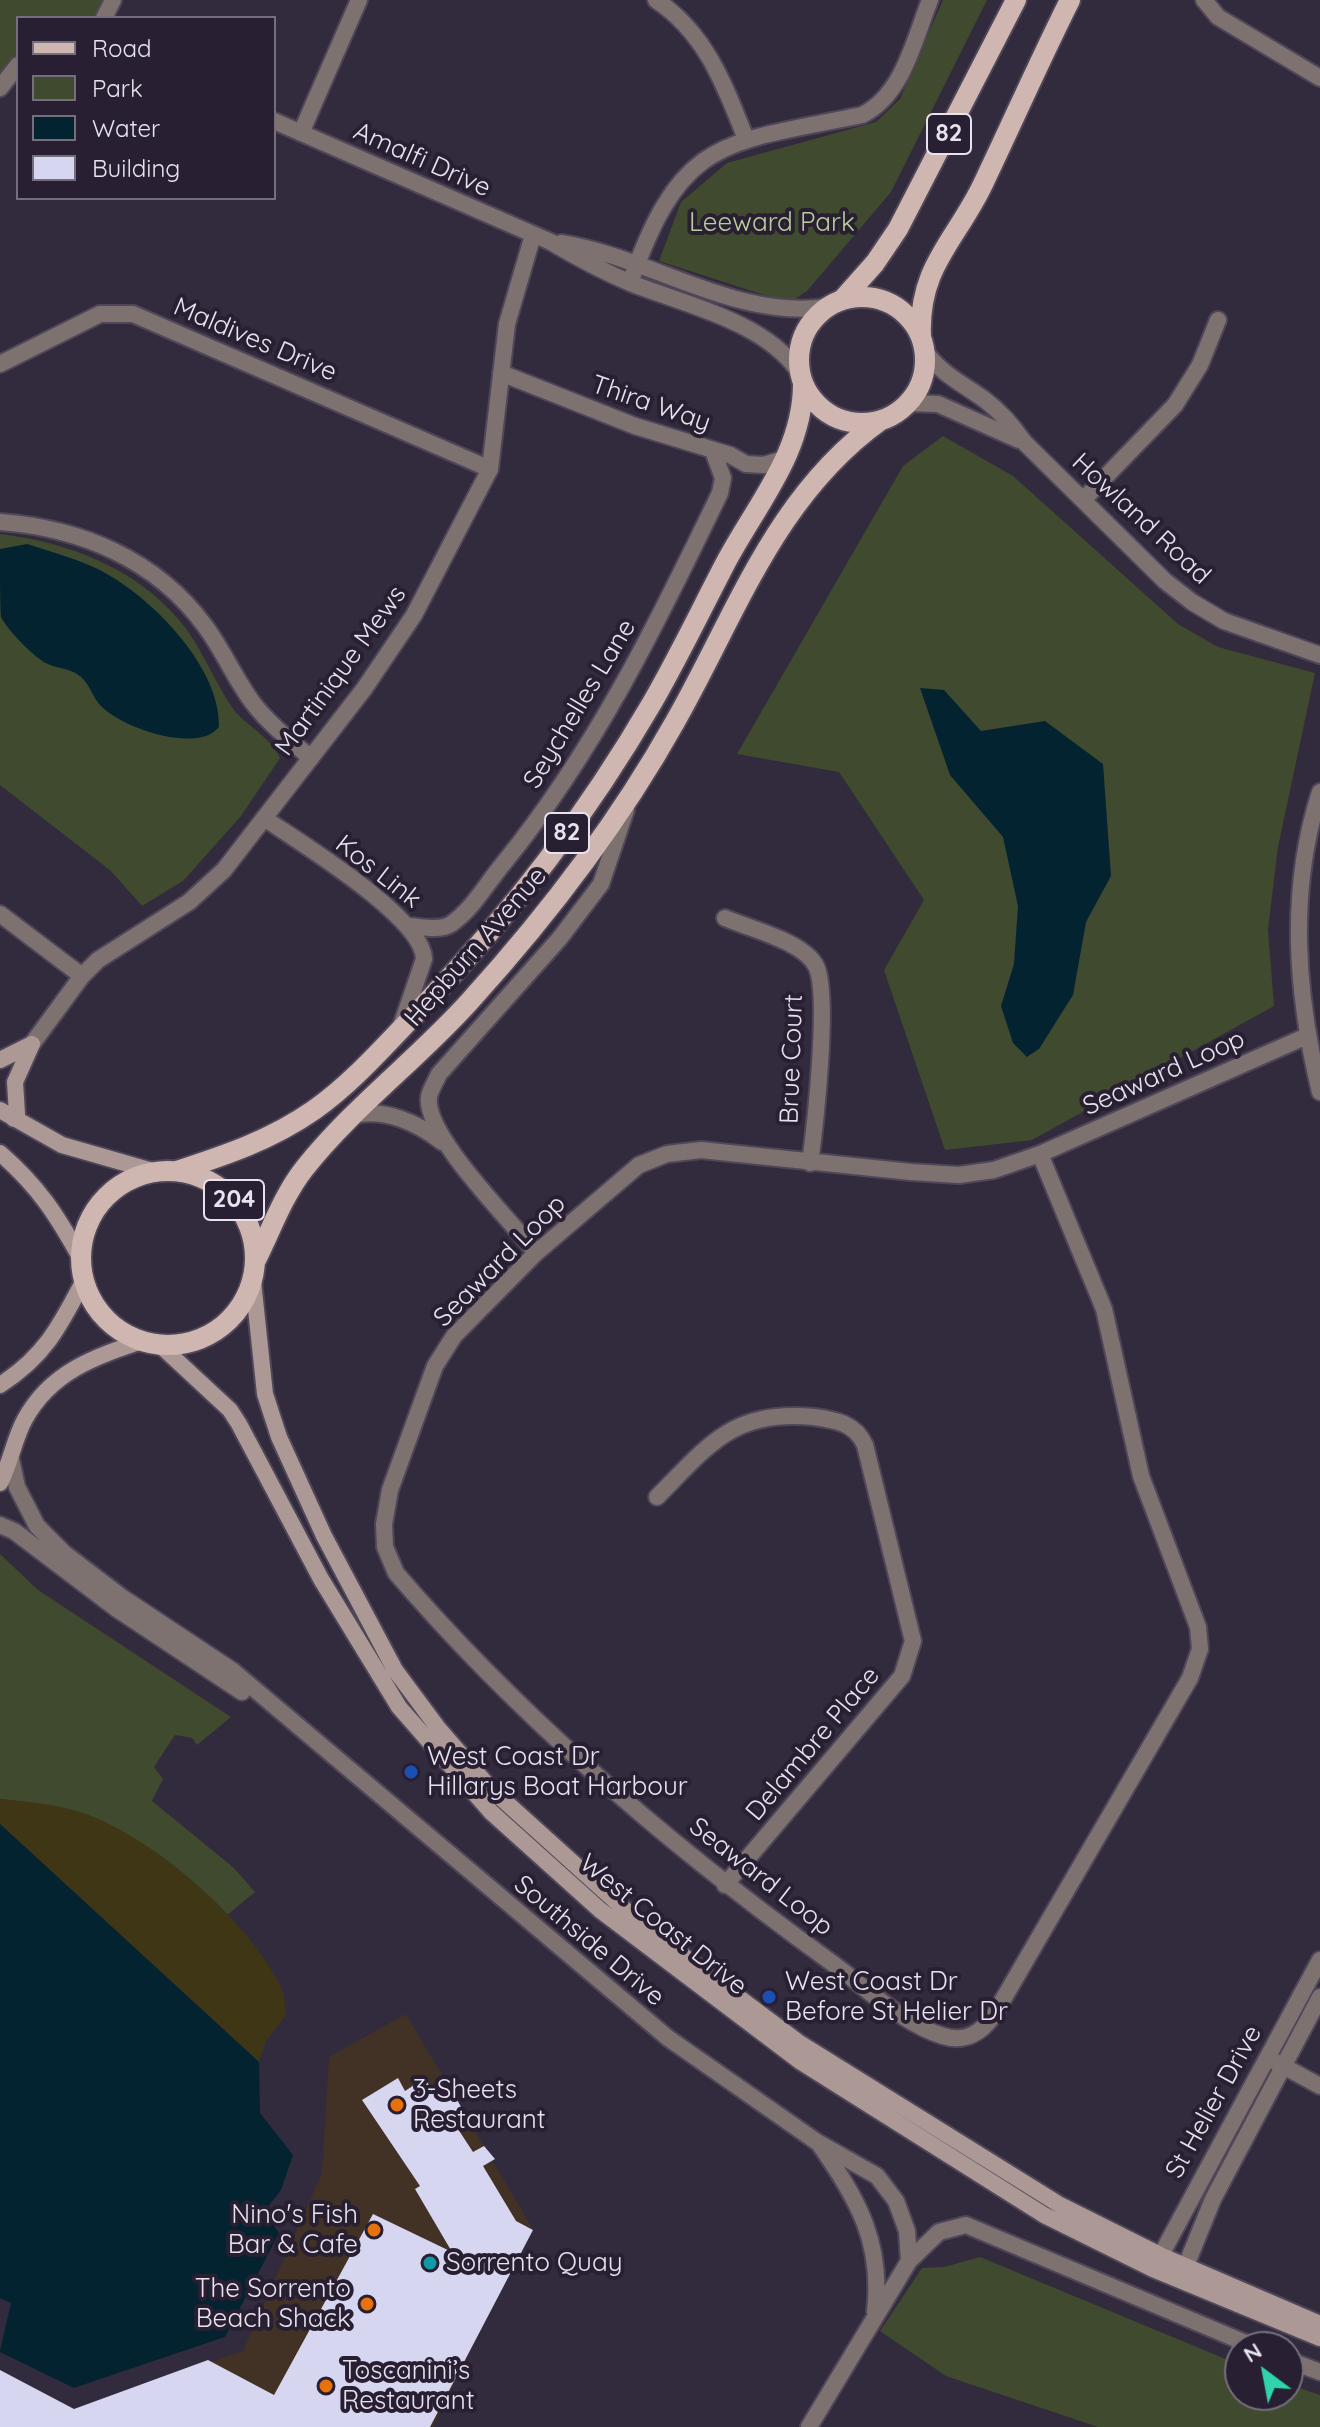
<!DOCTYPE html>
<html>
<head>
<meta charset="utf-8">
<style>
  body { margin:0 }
  #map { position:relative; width:1320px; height:2427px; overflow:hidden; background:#322a3d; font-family:Quicksand,sans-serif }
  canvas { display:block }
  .legend { position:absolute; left:16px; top:16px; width:260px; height:184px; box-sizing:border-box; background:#282032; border:2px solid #746e7d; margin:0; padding:10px 14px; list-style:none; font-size:24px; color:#e7e2ee }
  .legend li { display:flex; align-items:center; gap:16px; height:40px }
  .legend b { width:40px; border:2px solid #746e7d }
  .north { position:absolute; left:1224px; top:2331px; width:80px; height:80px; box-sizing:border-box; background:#282032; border:2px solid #746e7d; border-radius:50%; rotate:328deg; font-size:22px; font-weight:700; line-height:32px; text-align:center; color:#e7e2ee }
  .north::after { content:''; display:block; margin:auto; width:28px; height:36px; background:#2fd4aa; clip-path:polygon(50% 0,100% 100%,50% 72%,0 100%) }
</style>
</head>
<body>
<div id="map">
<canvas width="1320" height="2427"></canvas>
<ul class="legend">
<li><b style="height:10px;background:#cfb6b1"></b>Road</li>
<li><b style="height:22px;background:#404a2f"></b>Park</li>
<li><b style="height:22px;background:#032331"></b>Water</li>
<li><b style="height:22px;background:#d6d6f0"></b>Building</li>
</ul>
<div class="north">N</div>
</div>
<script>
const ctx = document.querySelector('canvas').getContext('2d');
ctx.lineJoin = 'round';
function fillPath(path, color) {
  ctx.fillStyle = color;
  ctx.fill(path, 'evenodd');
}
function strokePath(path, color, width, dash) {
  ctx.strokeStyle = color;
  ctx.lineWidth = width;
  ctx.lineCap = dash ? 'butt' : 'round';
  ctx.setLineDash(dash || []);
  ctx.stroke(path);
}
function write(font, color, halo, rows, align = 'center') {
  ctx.font = font + ' Quicksand,sans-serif';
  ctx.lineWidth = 8;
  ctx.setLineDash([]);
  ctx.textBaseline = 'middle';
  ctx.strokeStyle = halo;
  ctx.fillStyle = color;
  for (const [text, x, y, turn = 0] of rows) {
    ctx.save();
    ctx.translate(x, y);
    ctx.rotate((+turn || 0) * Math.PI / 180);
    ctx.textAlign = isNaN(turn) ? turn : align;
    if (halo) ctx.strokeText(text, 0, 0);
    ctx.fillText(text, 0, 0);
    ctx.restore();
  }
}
fillPath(new Path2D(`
  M 406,2014 L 531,2226 L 433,2427 L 0,2427 L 0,2371 L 74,2409 L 243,2351 L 322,2173 L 329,2057 Z`), '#423226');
fillPath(new Path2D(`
  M 0,0 L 113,0 L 104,18 L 18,18 L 18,65 L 0,88 Z
  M 943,0 L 987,0 L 891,192 L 807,291 L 789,303 L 659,261 L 681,202 L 727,163 L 876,122 L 900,99 Z
  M 943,436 L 1013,476 L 1178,624 L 1218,647 L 1315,673 L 1278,847 L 1268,929 L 1274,1006 L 1032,1140 L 945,1150 L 884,970 L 924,900 L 839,772 L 737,754 L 903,466 Z
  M 0,534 C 70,542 144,571 187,630 C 205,655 216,685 234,710 C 248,727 272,738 280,758 L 241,816 L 183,881 L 142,906 L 111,871 L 0,785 Z
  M 0,1554 L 38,1590 L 231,1717 L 197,1745 L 192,1738 L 175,1735 L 154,1767 L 163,1779 L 152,1801 L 234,1868 L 255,1892 L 226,1916 C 162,1844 96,1808 0,1799 Z
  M 980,2257 L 1240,2365 L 1240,2395 L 1288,2395 L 1288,2384 L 1320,2395 L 1320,2427 L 1098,2427 L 946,2376 L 880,2331 L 922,2268 L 944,2267 Z`), '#404a2f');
fillPath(new Path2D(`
  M 0,1799 C 32,1802 66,1805 96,1818 C 163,1847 247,1920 280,1985 C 285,1994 285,2006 286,2015 L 266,2041 L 259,2062 L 0,1824 Z`), '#3e3615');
fillPath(new Path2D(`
  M 27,544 C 54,553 83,560 107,574 C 155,601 221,669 219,727 C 198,754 123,728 102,707 C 93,699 91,686 81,677 C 71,668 59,669 48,664 C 36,660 6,628 1,617 C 0,604 0,565 0,549 Z
  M 920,688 L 944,690 L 981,731 L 1045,721 L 1103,764 L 1111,876 L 1086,922 L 1073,995 L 1039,1049 L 1027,1057 L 1013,1043 L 1001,1006 L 1014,964 L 1018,906 L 1003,837 L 950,775 Z
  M 0,1824 L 259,2062 L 260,2113 L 293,2155 L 281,2190 L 264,2212 L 279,2233 L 225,2337 L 74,2388 L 0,2360 L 0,2327 L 11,2304 L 0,2298 Z`), '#032331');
fillPath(new Path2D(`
  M 0,2298 L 11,2303 L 0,2351 L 0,2317 L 6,2305 Z
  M 225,2337 L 223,2343 L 74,2392 L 0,2365 L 0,2352 L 74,2388 Z`), '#322a3d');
fillPath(new Path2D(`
  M 398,2078 L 405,2091 L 425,2078 L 433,2092 L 448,2084 L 468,2119 L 456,2126 L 473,2152 L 484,2146 L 495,2159 L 483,2166 L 516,2221 L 533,2230 L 430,2427 L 0,2427 L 0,2370 L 74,2409 L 208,2360 L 274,2395 L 373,2214 L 452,2252 L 415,2189 L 420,2186 L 362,2100 Z`), '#d6d6f0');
const minor = new Path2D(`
  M 656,0 C 706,33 725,86 746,139
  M 1204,0 L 1218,17 L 1320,78
  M 104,18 L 113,0
  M 0,88 L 18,65
  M 274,121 L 551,242 C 578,258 604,272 633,284 C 687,305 765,322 799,372
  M 301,133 L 359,0
  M 561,243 C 650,257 735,320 827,307
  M 630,283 C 682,136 722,144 862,115 C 903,95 914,40 930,0
  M 925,351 C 942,375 962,383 985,400 C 1001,412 1013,426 1024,442 L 1165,581 L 1192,602 L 1224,621 L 1320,655
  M 0,364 L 100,314 L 133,314 L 490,469
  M 501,373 L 635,426 L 730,455 L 746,464 L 764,465 L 787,458
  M 907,403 L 938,404 L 1019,440
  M 1083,500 L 1175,405 L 1200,365 L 1218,320
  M 0,522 C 80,528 156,559 205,626 C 223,650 235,679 253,703 C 269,724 291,741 311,758
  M 1320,792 C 1288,891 1296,993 1320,1092
  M 264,818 C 299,842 423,917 424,959 L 401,1026
  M 0,914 L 82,976
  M 725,918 C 750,929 803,941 816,966 C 830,994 815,1127 810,1163
  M 410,926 C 423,927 440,931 451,924 C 472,910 487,883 503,864 C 595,751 657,624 720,493 L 723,478 L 713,451
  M 32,1044 L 82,976 L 98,960 L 189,902 L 224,870 L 364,689 L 414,615 L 490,469 L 507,324 L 533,235
  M 354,1115 C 385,1108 418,1123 442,1142
  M 1040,1154 L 1104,1309 L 1141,1476 L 1198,1627 L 1200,1649 L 1190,1678 L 994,2015 C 981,2033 966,2043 943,2036 C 901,2023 863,1985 828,1960 C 672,1847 521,1719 396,1573 L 385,1547 L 384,1524 L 390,1490 L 435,1366 L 454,1336 L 536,1253 L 639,1165 L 667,1154 L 701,1150 L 911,1172 L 959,1175 L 994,1170 L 1040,1154 L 1307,1036
  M 536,1253 C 512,1221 424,1136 429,1097 C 430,1090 436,1081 439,1074 L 560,938 L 601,884 L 626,810
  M 11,1459 L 17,1487 L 37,1526 L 64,1553 L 123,1598 L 233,1671 L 668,2038 L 817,2142 L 877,2176 L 896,2201 L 907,2231 L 909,2261 L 809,2427
  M 657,1497 C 709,1445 733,1409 814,1417 C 836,1420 855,1423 865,1445 L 913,1641 L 902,1676 L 725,1885
  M 0,1525 L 14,1531 L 117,1609 L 242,1692
  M 1272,2060 L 1320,2086
  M 820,2145 C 858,2200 883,2243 875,2312
  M 909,2261 L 939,2232 L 966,2225 L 1255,2347
  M 1288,2360 L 1320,2372`);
const tertiary = new Path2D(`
  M 1154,2268 L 1320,1960
  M 1181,2278 L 1213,2199 L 1320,1997`);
const secondary = new Path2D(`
  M 0,1060 L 32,1044
  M 0,1110 L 62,1145 L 156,1172
  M 14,1119 L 17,1114 L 15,1082 L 32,1044
  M 0,1153 C 38,1186 57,1215 81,1259
  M 253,1281 L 265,1394 L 279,1437 L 324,1536 L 395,1670 L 438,1728 L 490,1788 L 642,1925 L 798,2042 L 1060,2205 L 1160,2255 L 1320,2324
  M 160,1345 L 230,1410 L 239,1424 L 321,1579 L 399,1707 L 491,1812 L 600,1910 L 801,2062 L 1044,2215 L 1153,2269 L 1320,2338
  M 0,1385 C 45,1356 60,1326 84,1280
  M 0,1483 C 11,1462 14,1439 25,1419 C 51,1372 94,1357 142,1341`);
const primary = new Path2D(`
  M799 360a63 63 0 1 1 126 0a63 63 0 1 1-126 0Z
  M 843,299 L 875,263 L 898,229 L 1016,0
  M 921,336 C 918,266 957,240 984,182 C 1013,121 1040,60 1070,0
  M 177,1171 C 226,1155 271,1140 314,1110 C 354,1082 389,1041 423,1006 C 511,914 588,813 652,703 C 678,658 701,610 725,564 C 756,505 803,453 803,384
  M81 1258a87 87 0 1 1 174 0a87 87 0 1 1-174 0Z
  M 256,1260 C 271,1230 283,1196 304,1169 C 353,1107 418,1059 470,1001 C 547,916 619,822 675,722 C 737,613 775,496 881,420`);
strokePath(minor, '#4f4759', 20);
strokePath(tertiary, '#4f4759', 20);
strokePath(secondary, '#4f4759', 20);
strokePath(primary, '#4f4759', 24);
strokePath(minor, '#7e7270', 16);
strokePath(tertiary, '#7e7270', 16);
strokePath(secondary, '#ac9894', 16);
strokePath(primary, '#cfb6b1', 20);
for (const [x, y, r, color] of [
  [411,1772,8,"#1a4fb4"],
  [769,1997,8,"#1a4fb4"],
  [397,2105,8,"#e8710a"],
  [374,2230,8,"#e8710a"],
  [430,2263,8,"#0f9aa8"],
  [367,2304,8,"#e8710a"],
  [326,2386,8,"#e8710a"]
]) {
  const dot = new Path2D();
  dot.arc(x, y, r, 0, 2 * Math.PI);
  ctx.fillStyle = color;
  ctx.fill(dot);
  strokePath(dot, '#282032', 3);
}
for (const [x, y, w] of [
  [949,134,44],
  [567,833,44],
  [234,1200,60]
]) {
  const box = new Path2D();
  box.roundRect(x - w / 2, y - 20, w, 40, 6);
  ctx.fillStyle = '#282032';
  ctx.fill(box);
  strokePath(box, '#e7e2ee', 2);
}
write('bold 24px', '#e7e2ee', null, [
  ["82",949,134],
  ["82",567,833],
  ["204",234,1200]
]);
write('26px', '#e7e2ee', '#282032', [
  ["Amalfi Drive",422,160,24],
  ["Maldives Drive",255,340,23],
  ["Thira Way",651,404,19],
  ["Howland Road",1141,519,43],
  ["Martinique Mews",341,671,-54],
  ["Seychelles Lane",580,704,-59],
  ["Kos Link",378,872,38],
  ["Hepburn Avenue",476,947,-49],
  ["Brue Court",792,1059,-88],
  ["Seaward Loop",1164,1073,-24],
  ["Seaward Loop",500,1261,-45],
  ["Delambre Place",813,1744,-50],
  ["Seaward Loop",761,1877,38],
  ["West Coast Drive",663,1925,39],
  ["Southside Drive",589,1941,40],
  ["St Helier Drive",1214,2102,-61]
]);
write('26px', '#b9ce99', '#282032', [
  ["Leeward Park",772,223]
]);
write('26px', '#e7e2ee', '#282032', [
  ["West Coast Dr",427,1757],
  ["Hillarys Boat Harbour",427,1787],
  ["West Coast Dr",785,1982],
  ["Before St Helier Dr",785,2012],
  ["3-Sheets",413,2090],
  ["Restaurant",413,2120],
  ["Nino's Fish",358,2215,"right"],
  ["Bar & Cafe",358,2245,"right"],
  ["Sorrento Quay",446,2263],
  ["The Sorrento",351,2289,"right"],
  ["Beach Shack",351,2319,"right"],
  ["Toscanini’s",342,2371],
  ["Restaurant",342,2401]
], 'left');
</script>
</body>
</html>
